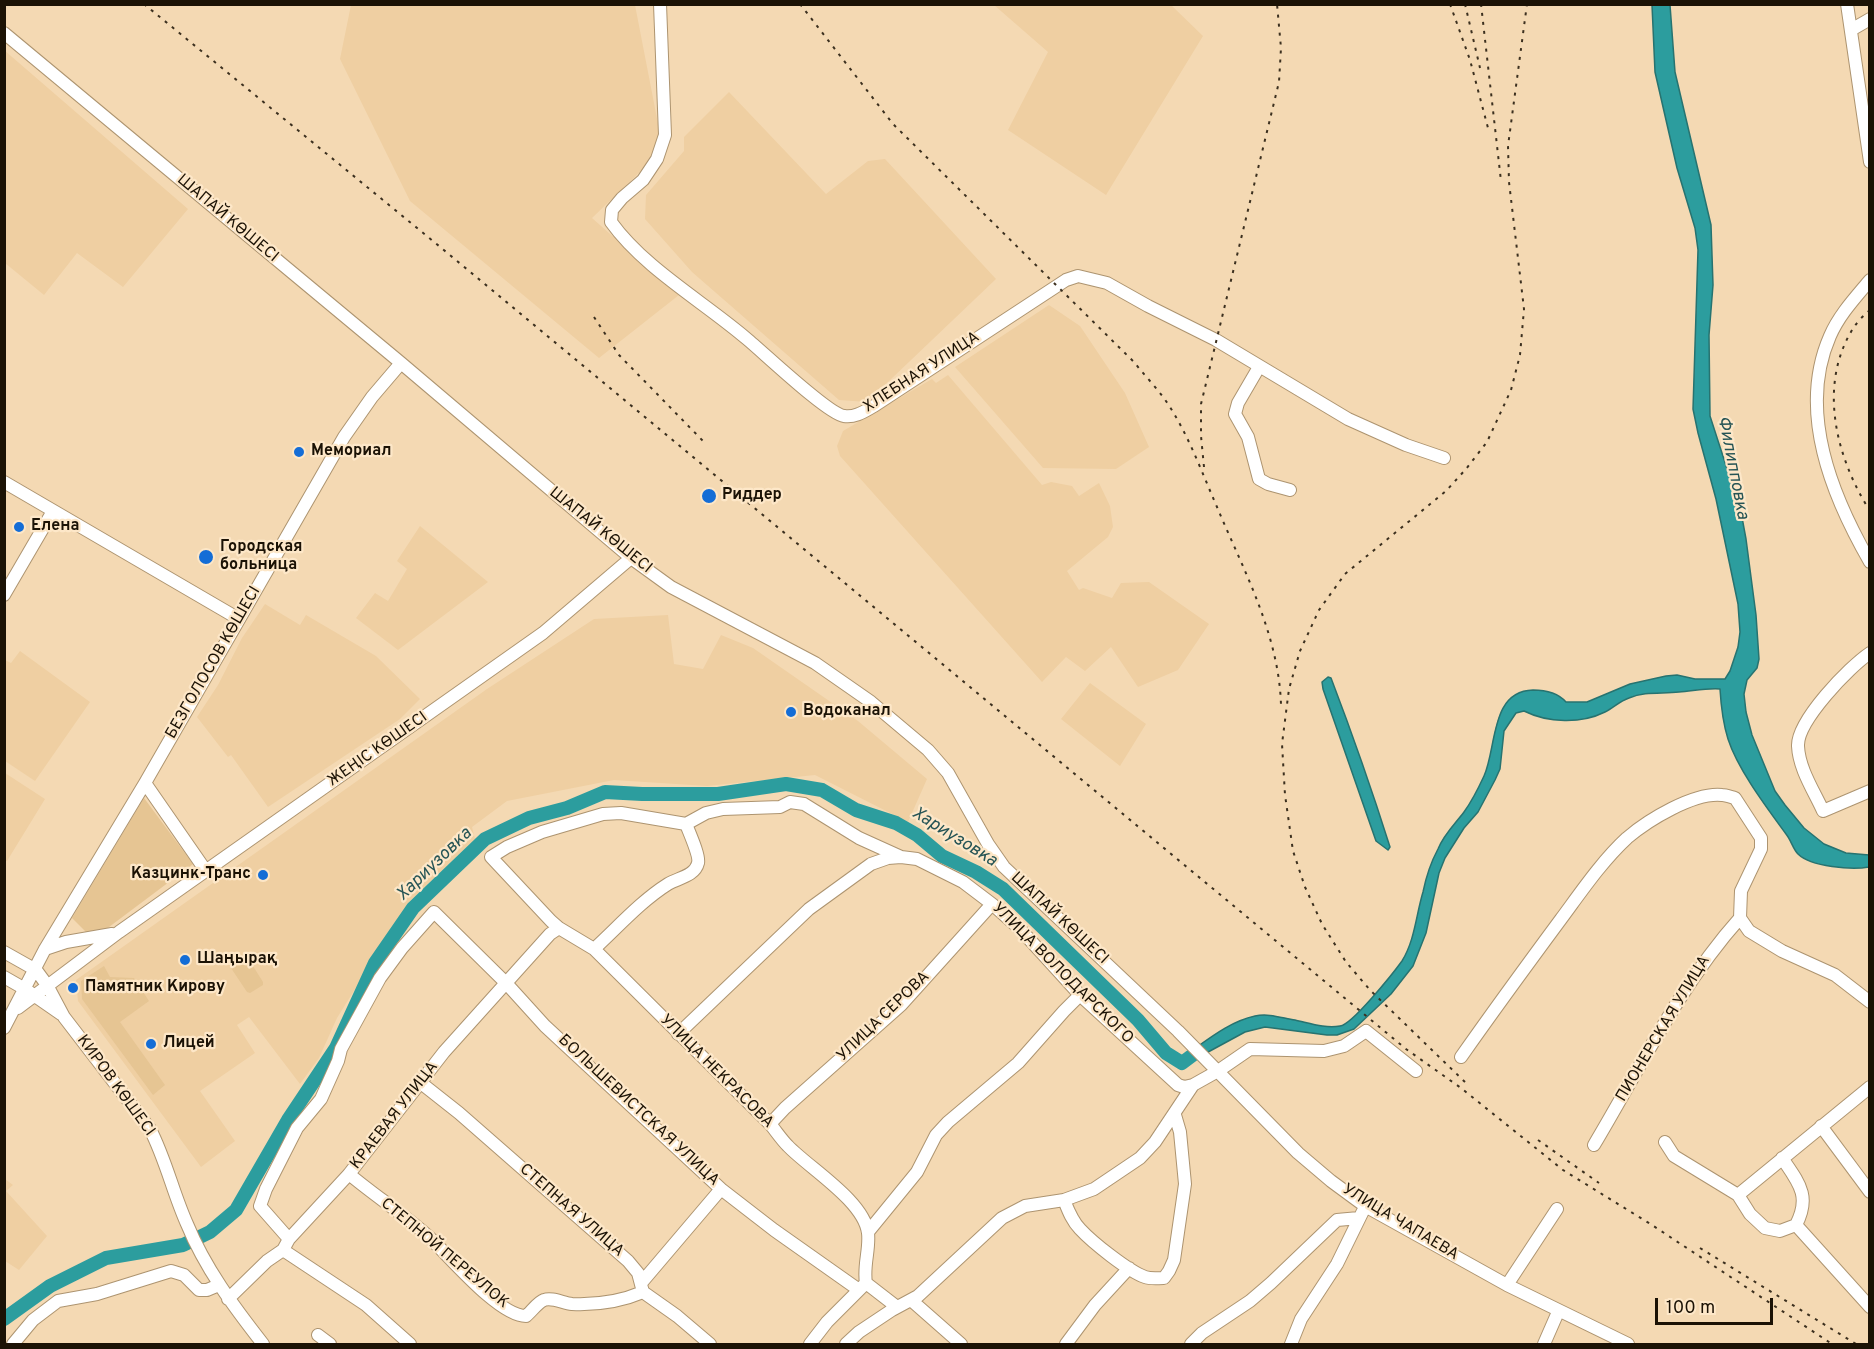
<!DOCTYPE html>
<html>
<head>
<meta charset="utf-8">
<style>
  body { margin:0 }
  #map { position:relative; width:1874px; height:1349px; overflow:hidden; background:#f4d9b3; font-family:Overpass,sans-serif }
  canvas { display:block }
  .frame { position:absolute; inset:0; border:6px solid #1b1205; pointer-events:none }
  .scale { position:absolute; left:1655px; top:1298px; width:118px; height:27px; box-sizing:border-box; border:3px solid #1b1205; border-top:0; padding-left:8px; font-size:18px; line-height:21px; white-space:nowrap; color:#1b1205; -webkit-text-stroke:4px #fde7c8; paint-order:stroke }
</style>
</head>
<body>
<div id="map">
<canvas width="1874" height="1349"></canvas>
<div class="frame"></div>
<div class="scale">100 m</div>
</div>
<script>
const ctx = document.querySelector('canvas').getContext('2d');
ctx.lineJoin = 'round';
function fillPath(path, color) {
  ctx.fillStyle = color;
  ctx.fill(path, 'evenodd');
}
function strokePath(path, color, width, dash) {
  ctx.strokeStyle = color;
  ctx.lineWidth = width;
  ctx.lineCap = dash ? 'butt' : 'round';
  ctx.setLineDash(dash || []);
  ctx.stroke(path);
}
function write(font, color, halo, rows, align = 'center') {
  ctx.font = font + ' Overpass,sans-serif';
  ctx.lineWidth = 4.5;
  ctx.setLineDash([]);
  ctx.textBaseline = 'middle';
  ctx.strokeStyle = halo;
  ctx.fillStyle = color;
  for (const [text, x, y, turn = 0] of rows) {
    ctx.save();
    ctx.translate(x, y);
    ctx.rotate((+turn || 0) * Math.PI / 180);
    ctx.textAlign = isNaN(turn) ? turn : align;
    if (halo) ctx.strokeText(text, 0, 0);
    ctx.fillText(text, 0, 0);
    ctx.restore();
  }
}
fillPath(new Path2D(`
  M 351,5 L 635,5 L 660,134 L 647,165 L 592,218 L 679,295 L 599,358 L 410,201 L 340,59 Z
  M 994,5 L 1171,5 L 1203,36 L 1106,195 L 1008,130 L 1048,52 Z
  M 4,50 L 188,209 L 123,287 L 77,253 L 44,295 L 5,263 Z
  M 729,92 L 826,194 L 868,161 L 885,159 L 996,279 L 867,402 L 839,400 L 692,272 L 645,219 L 646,195 L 684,151 L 684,137 Z
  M 1049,305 L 1080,326 L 1125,393 L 1149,447 L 1116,469 L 1043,468 L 955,367 Z
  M 948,375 L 1042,485 L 1051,482 L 1072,486 L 1079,496 L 1099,483 L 1110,506 L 1113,527 L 1108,537 L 1067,571 L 1079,590 L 1083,588 L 1112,598 L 1121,583 L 1149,582 L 1209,624 L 1178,670 L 1138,687 L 1111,647 L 1085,671 L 1066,657 L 1042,682 L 840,456 L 837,446 L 843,431 L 932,379 L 936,383 Z
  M 420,526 L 488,582 L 398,650 L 356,618 L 375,593 L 388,601 L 407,569 L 397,561 Z
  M 265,604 L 300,625 L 306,615 L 376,656 L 420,699 L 400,719 L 268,807 L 231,755 L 228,757 L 197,717 L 218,685 L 242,638 Z
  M 668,615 L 674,664 L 703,669 L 721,635 L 753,648 L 858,721 L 927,779 L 908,822 L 815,775 L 707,786 L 614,780 L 507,801 L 472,827 L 475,839 L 410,901 L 337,1018 L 319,1058 L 300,1084 L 249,1017 L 237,1025 L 255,1053 L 200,1091 L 235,1141 L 201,1167 L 78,1001 L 76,980 L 487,689 L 594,619 Z
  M 20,651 L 90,702 L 35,781 L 5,761 L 5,660 L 11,663 Z
  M 1090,683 L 1146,724 L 1120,766 L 1061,719 Z
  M 5,773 L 45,799 L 7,861 L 4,860 Z
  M 5,1179 L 13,1185 L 6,1191 L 47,1236 L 19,1270 L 5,1261 Z`), '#efcfa2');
fillPath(new Path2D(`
  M 144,798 L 193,864 L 93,939 L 72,918 Z
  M 243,954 L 246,955 L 263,982 L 263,985 L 250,993 L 247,992 L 229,965 L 230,962 Z
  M 104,966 L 110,977 L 134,978 L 149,1001 L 120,1022 L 165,1085 L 153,1095 L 82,999 L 81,981 Z`), '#e6c593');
const water = new Path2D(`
  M 1652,5 L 1670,5 L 1675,72 L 1711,225 L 1713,285 L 1709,335 L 1710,416 L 1741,512 L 1746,539 L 1756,615 L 1759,659 L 1757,668 L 1747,680 L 1744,694 L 1746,712 L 1752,735 L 1775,791 L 1785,805 L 1804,828 L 1824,844 L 1846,853 L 1869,855 L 1869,867 C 1852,870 1811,867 1798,854 C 1793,849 1791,840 1786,834 C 1767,808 1738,770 1728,739 C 1723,723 1721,706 1720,689 C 1706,688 1693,691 1679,692 C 1662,694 1645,691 1629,698 C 1620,701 1613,708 1605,712 C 1581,724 1548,723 1524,711 L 1516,713 L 1504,731 L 1500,769 L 1495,780 L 1478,812 L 1464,828 L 1445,858 L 1439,873 L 1426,933 L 1413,966 L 1391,994 L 1354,1029 L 1337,1035 L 1327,1035 L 1265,1027 L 1245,1032 L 1186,1064 L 1181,1058 C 1204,1043 1227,1022 1255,1016 C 1269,1013 1282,1018 1295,1020 C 1309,1023 1326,1029 1340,1026 C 1352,1025 1394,972 1402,961 C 1415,940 1416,915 1423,892 C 1426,877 1431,862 1438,849 C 1444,834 1455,824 1464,812 C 1472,801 1478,789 1484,776 C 1497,747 1490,691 1533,690 C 1545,690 1558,693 1566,702 L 1587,702 L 1630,684 L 1666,676 L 1677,675 L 1695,679 L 1725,679 L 1730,671 L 1738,647 L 1740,632 L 1738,604 L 1716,499 L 1698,433 L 1693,409 L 1698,250 L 1695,228 L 1677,168 L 1655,72 Z
  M 1328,677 L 1331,678 C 1352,733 1372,790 1390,847 L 1388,850 L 1376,841 L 1323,689 L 1322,682 Z`);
fillPath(water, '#2c9d9e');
strokePath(water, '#277370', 1.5);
strokePath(new Path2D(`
  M 4,1319 L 50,1286 L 106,1258 L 183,1245 L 210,1232 L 236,1210 L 288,1120 L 336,1048 L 375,963 L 413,908 L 485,839 L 529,818 L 567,808 L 605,792 L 642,794 L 718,794 L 786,784 L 822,790 L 856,810 L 896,823 L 917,835 L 942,856 L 976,872 L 1003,889 L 1138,1020 L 1166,1053 L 1182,1063 L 1198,1051`), '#2c9d9e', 14);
const minor = new Path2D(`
  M 660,4 L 665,135 L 657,159 L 643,180 L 622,198 L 612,210 L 611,222 C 644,268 704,302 747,339 C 764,353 828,414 844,416 C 855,418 865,411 874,406 L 1066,280 L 1078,276 L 1107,283 L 1148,306 L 1216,340 L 1348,419 L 1406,445 L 1444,458
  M 1847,4 L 1870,162
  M 1851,30 L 1870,19
  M 4,33 L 401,363 L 631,558 L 671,587 L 815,663 L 871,702 L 928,750 L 948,773 L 988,844 L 1004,867 L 1178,1031 L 1298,1153 L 1331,1181 L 1365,1206 L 1507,1285 L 1628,1344
  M 1870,280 C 1855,298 1839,315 1830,336 C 1797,411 1832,496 1870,562
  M 1259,367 L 1238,403 L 1235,414 L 1248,437 L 1259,479 L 1268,484 L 1290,490
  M 4,482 L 239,619
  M 4,595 L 53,511
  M 1870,653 C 1849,667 1797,721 1798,746 C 1799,769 1814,791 1823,811 L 1870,791
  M 145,783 L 206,871
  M 45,949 L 66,942 L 112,934
  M 594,949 C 618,927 641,901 668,884 C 678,878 695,876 698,863 C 700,856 689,832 686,824
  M 4,952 L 36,970 L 47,985 L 64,1017 L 150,1129 C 166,1160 173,1193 187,1224 C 205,1268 234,1307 263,1344
  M 4,977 L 25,989 L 61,1014
  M 18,1008 L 119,932 L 543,633 L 631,558
  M 4,1028 L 45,949 L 145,783 L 344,437 L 372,397 L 401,363
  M 678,1034 L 809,909 L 871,864 L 888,858 L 901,857 L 917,859 L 963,882 L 992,904 L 1020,929 L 1080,995 L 1178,1085 L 1184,1087 L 1193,1085 L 1218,1071 L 1250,1049 L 1324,1051 L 1344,1046 L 1366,1031 L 1416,1071
  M 1461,1057 C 1494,1010 1527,965 1561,919 C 1581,892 1602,861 1627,838 C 1648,820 1694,792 1722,795 C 1726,795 1731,797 1735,798 L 1761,838 L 1761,849 L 1741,891 L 1740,918 L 1749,931 L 1782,951 L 1835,975 L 1870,1002
  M 421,1083 L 459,1113 L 628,1261 L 638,1273 L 643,1292 L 677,1316 L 710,1344
  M 770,1124 L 785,1108 L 901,1005 L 992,904
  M 1821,1126 L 1870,1192
  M 1665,1142 L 1674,1156 L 1738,1195 L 1750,1214 L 1765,1228 L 1780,1231 L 1796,1225 C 1811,1196 1799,1183 1782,1158
  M 1594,1145 C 1640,1068 1680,985 1740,918
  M 349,1174 C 375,1196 405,1215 430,1238 C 450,1257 499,1316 526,1316 C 531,1312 538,1302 544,1300 C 552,1297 563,1303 572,1304 C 596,1305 622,1301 643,1292
  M 1738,1195 L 1870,1087
  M 1064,1200 C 1068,1210 1072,1221 1080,1229 C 1092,1242 1128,1271 1145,1277 C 1151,1279 1157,1278 1164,1278 L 1169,1271 L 1174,1260 L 1185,1184 L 1180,1132 L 1175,1115
  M 1796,1225 L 1870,1307
  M 868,1232 L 917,1172 L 936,1135 L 948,1122 L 1018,1063 L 1064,1011 L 1080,995
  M 289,1239 L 260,1206 L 266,1189 L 297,1128 L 321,1099 L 338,1061 L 341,1049 L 380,978 L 402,948 L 434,912 L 506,983 L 545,1026 L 721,1189 L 774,1230 L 859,1290
  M 283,1250 L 366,1305 L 410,1344
  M 642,1282 L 721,1189
  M 1507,1285 L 1557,1209
  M 228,1299 L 267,1261 L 283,1250 L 289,1239 L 349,1174 L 444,1052 L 550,934 L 559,928
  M 911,1300 L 961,1344
  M 897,1307 L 866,1283 C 863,1266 870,1249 868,1233 C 864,1201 809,1168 788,1146 C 781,1139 776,1131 770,1124 L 594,949 L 559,928 L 551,921 L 491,857 L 507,847 L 542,832 L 603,814 L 621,813 L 686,824 L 706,813 L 723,809 L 780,807 L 790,802 L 804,804 L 859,838 L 901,857
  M 318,1335 L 330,1344
  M 13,1344 L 33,1320 L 58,1301 L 97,1294 L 171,1271 L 184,1275 L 199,1290 L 207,1290 L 219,1285
  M 810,1344 L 827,1322 L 864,1285
  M 846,1344 L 859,1332 L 892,1310 L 918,1296 L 1002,1218 L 1025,1206 L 1064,1200 L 1094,1189 L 1140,1158 L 1155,1142 L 1193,1085
  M 1066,1344 L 1095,1305 L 1129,1268
  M 1191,1344 L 1202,1333 L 1250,1301 L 1271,1283 L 1337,1220 L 1359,1218
  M 1291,1344 L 1301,1319 L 1337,1264 L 1363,1211
  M 1544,1344 L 1558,1312`);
strokePath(minor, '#ad9470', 14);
strokePath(minor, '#fff', 12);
strokePath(new Path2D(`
  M 144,4 L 439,246 L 1406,1049 L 1461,1088 L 1563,1170 L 1652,1225 L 1832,1344
  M 800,4 L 893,124 L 1134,362 C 1145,376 1158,389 1168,404 C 1189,436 1202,473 1217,507 C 1244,571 1279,635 1281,705
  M 1450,4 L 1470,60 L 1488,128
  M 1465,4 L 1480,68
  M 1481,4 L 1501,181
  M 1870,310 C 1864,315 1858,321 1854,327 C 1817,384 1836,458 1870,511
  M 594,317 L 619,355 L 704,442
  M 1204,467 L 1201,436 L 1201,404 L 1279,82 L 1281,48 L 1277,4
  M 1465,1082 L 1370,990 L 1346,962 L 1322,924 L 1305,887 L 1293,851 L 1285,795 L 1282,744 L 1289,689 L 1300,651 L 1319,610 L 1345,574 L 1446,491 L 1466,469 L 1487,442 L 1511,390 L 1520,355 L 1524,309 L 1509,182 L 1508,146 L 1527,4
  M 1538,1140 L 1599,1183
  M 1700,1248 L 1856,1344`), '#3c301f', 2, [3, 6]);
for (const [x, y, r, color] of [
  [299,452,6,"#146dd6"],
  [709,496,8,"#146dd6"],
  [19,527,6,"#146dd6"],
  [206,557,8,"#146dd6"],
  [791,712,6,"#146dd6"],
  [263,875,6,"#146dd6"],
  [185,960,6,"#146dd6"],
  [73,988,6,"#146dd6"],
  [151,1044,6,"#146dd6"]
]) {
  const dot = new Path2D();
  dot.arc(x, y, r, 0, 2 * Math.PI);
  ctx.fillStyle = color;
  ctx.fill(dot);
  strokePath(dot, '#fde7c8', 2);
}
write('16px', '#1b1205', '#fde7c8', [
  ["ШАПАЙ КӨШЕСІ",227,219,40],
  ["ХЛЕБНАЯ УЛИЦА",922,373,-33],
  ["ШАПАЙ КӨШЕСІ",600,531,39],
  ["БЕЗГОЛОСОВ КӨШЕСІ",214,663,-60],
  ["ЖЕҢІС КӨШЕСІ",378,750,-35],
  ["ШАПАЙ КӨШЕСІ",1059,919,43],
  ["УЛИЦА ВОЛОДАРСКОГО",1062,974,45],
  ["УЛИЦА СЕРОВА",884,1017,-44],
  ["ПИОНЕРСКАЯ УЛИЦА",1664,1029,-59],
  ["УЛИЦА НЕКРАСОВА",716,1072,45],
  ["КИРОВ КӨШЕСІ",115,1086,54],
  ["БОЛЬШЕВИСТСКАЯ УЛИЦА",638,1111,43],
  ["КРАЕВАЯ УЛИЦА",395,1116,-52],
  ["СТЕПНАЯ УЛИЦА",571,1211,41],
  ["УЛИЦА ЧАПАЕВА",1400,1223,31],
  ["СТЕПНОЙ ПЕРЕУЛОК",444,1254,40]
]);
write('bold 16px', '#1b1205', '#fde7c8', [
  ["Мемориал",311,452],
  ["Риддер",722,496],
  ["Елена",31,527],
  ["Городская",220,548],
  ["больница",220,566],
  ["Водоканал",803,712],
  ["Казцинк-Транс",251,875,"right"],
  ["Шаңырақ",197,960],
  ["Памятник Кирову",85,988],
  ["Лицей",163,1044]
], 'left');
write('italic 18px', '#265455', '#fde7c8', [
  ["Филипповка",1732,468,79],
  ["Хариузовка",954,838,32],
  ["Хариузовка",435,865,-44]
]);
</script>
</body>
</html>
